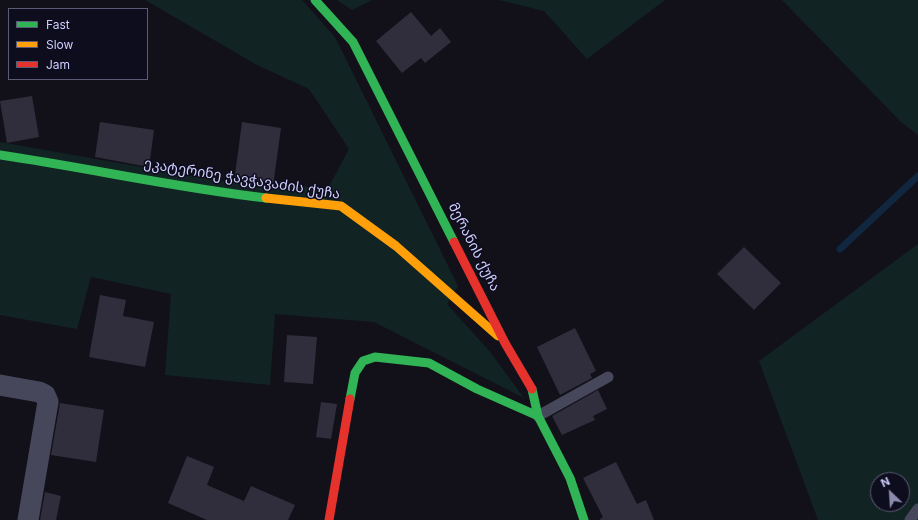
<!DOCTYPE html>
<html>
<head>
<meta charset="utf-8">
<style>
  body { margin:0 }
  #map { position:relative; width:918px; height:520px; overflow:hidden; background:#12111a; font-family:Inter,sans-serif }
  canvas { display:block }
  .legend { position:absolute; left:8px; top:8px; width:140px; height:72px; box-sizing:border-box; background:#0e0d1e; border:1px solid #5b5a77; margin:0; padding:5px 7px; list-style:none; font-size:12px; color:#cecdfc }
  .legend li { display:flex; align-items:center; gap:8px; height:20px }
  .legend b { width:20px; border:1px solid #5b5a77 }
  .north { position:absolute; left:870px; top:472px; width:40px; height:40px; box-sizing:border-box; background:#0e0d1e; border:1px solid #5b5a77; border-radius:50%; rotate:335deg; font-size:11px; font-weight:700; line-height:16px; text-align:center; color:#cecdfc }
  .north::after { content:''; display:block; margin:auto; width:14px; height:18px; background:#8c8bad; clip-path:polygon(50% 0,100% 100%,50% 72%,0 100%) }
</style>
</head>
<body>
<div id="map">
<canvas width="918" height="520"></canvas>
<ul class="legend">
<li><b style="height:5px;background:#30b455"></b>Fast</li>
<li><b style="height:5px;background:#ff9f0a"></b>Slow</li>
<li><b style="height:5px;background:#e5322d"></b>Jam</li>
</ul>
<div class="north">N</div>
</div>
<script>
const ctx = document.querySelector('canvas').getContext('2d');
ctx.lineJoin = 'round';
function fillPath(path, color) {
  ctx.fillStyle = color;
  ctx.fill(path, 'evenodd');
}
function strokePath(path, color, width, dash) {
  ctx.strokeStyle = color;
  ctx.lineWidth = width;
  ctx.lineCap = dash ? 'butt' : 'round';
  ctx.setLineDash(dash || []);
  ctx.stroke(path);
}
function write(font, color, halo, rows, align = 'center') {
  ctx.font = font + ' Inter,"Noto Sans Georgian",sans-serif';
  ctx.lineWidth = 3;
  ctx.setLineDash([]);
  ctx.textBaseline = 'middle';
  ctx.strokeStyle = halo;
  ctx.fillStyle = color;
  for (const [text, x, y, turn = 0] of rows) {
    ctx.save();
    ctx.translate(x, y);
    ctx.rotate((+turn || 0) * Math.PI / 180);
    ctx.textAlign = isNaN(turn) ? turn : align;
    if (halo) ctx.strokeText(text, 0, 0);
    ctx.fillText(text, 0, 0);
    ctx.restore();
  }
}
fillPath(new Path2D(`
  M 145,0 L 302,0 L 335,37 L 458,286 L 447,304 L 491,353 L 524,398 L 374,322 L 275,314 L 270,385 L 165,375 L 171,294 L 91,277 L 77,329 L 0,315 L 0,142 L 220,181 L 328,188 L 349,149 L 309,89 L 257,65 Z
  M 337,0 L 372,0 L 352,10 Z
  M 499,0 L 665,0 L 587,59 L 544,11 Z
  M 782,0 L 918,0 L 918,135 L 901,122 Z
  M 918,244 L 918,520 L 818,520 L 759,361 ZM 878,480 L 902,480 L 902,504 L 878,504 Z`), '#112423');
strokePath(new Path2D(`
  M 840,249 L 918,176`), '#10273f', 7);
fillPath(new Path2D(`
  M 411,12 L 431,36 L 440,28 L 451,42 L 425,63 L 421,58 L 402,73 L 376,41 Z
  M 32,96 L 39,137 L 7,143 L 0,101 Z
  M 100,122 L 154,130 L 149,167 L 95,157 Z
  M 242,122 L 281,128 L 273,186 L 234,182 Z
  M 744,247 L 781,283 L 754,310 L 717,274 Z
  M 100,295 L 126,300 L 123,316 L 154,322 L 145,367 L 89,357 Z
  M 575,328 L 596,371 L 590,374 L 592,378 L 560,395 L 537,347 Z
  M 287,335 L 317,337 L 313,384 L 284,382 Z
  M 598,390 L 607,409 L 593,416 L 595,420 L 562,435 L 552,416 Z
  M 321,402 L 337,404 L 331,439 L 316,437 Z
  M 60,403 L 104,410 L 96,462 L 51,455 Z
  M 187,456 L 214,467 L 207,485 L 244,501 L 251,486 L 295,505 L 288,520 L 207,520 L 168,503 Z
  M 616,462 L 637,504 L 646,500 L 654,520 L 599,520 L 603,517 L 583,478 Z
  M 45,492 L 61,496 L 56,520 L 40,520 Z`), '#302e3c');
strokePath(new Path2D(`
  M 538,416 L 608,377
  M 910,520 L 918,509`), '#46475b', 11);
strokePath(new Path2D(`
  M 0,385 L 39,392 L 45,395 L 48,402 L 28,520`), '#46475b', 21);
strokePath(new Path2D(`
  M 315,0 L 353,42 L 454,242
  M 0,155 C 89,168 177,188 266,198
  M 532,389 L 538,416 L 570,478 L 584,520
  M 350,399 L 355,373 L 363,361 L 375,357 L 429,363 L 477,389 L 538,416`), '#30b455', 9);
strokePath(new Path2D(`
  M 266,198 L 341,206 L 396,246 L 498,336`), '#ff9f0a', 9);
strokePath(new Path2D(`
  M 454,242 L 505,343 L 532,389
  M 329,520 L 350,399`), '#e5322d', 9);
write('14px', '#cecdfc', '#0e0d1e', [
  ["ეკატერინე ჭავჭავაძის ქუჩა",242,179,9],
  ["მერანის ქუჩა",474,247,63]
]);
</script>
</body>
</html>
